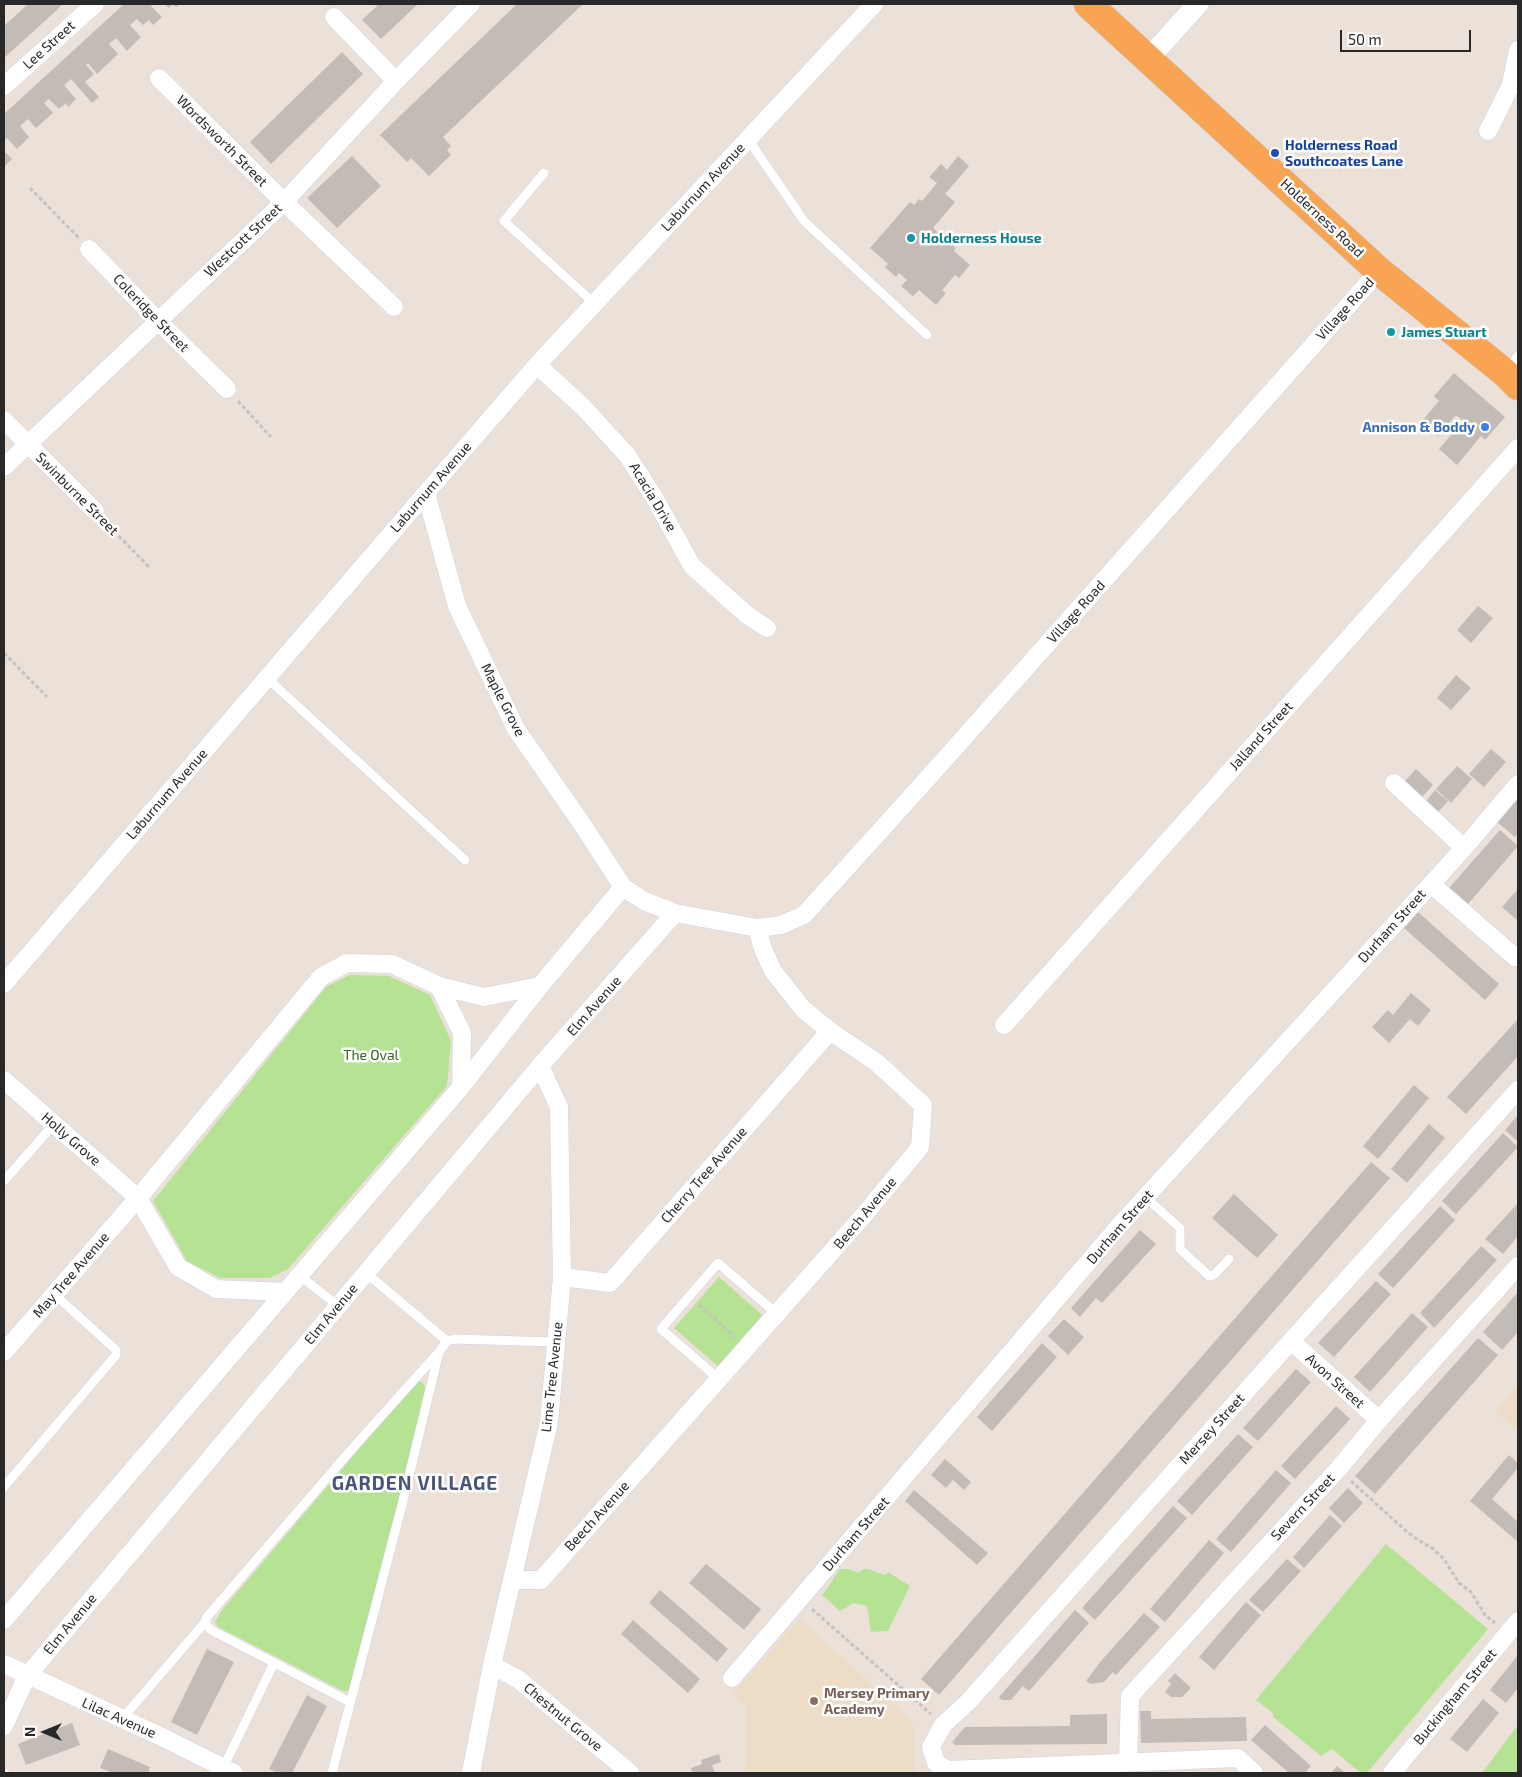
<!DOCTYPE html>
<html>
<head>
<meta charset="utf-8">
<style>
  body { margin:0 }
  #map { position:relative; width:1522px; height:1777px; overflow:hidden; background:#ebe1d9; font-family:"Exo 2",sans-serif }
  canvas { display:block }
  .frame { position:absolute; inset:0; border:5px solid #282828; pointer-events:none }
  .north { position:absolute; left:20px; top:1707px; width:50px; height:50px; -webkit-text-stroke:4px #fff; paint-order:stroke; rotate:270deg; font-size:14px; font-weight:700; line-height:20px; text-align:center; color:#282828 }
  .north::after { content:''; display:block; margin:auto; width:18px; height:22px; background:#282828; clip-path:polygon(50% 0,100% 100%,50% 72%,0 100%) }
  .scale { position:absolute; left:1340px; top:30px; width:131px; height:22px; box-sizing:border-box; border:2px solid #282828; border-top:0; padding-left:6px; font-size:15px; line-height:18px; white-space:nowrap; color:#282828; -webkit-text-stroke:4px #fff; paint-order:stroke }
</style>
</head>
<body>
<div id="map">
<canvas width="1522" height="1777"></canvas>
<div class="frame"></div>
<div class="north">N</div>
<div class="scale">50 m</div>
</div>
<script>
const ctx = document.querySelector('canvas').getContext('2d');
ctx.lineJoin = 'round';
function fillPath(path, color) {
  ctx.fillStyle = color;
  ctx.fill(path, 'evenodd');
}
function strokePath(path, color, width, dash) {
  ctx.strokeStyle = color;
  ctx.lineWidth = width;
  ctx.lineCap = dash ? 'butt' : 'round';
  ctx.setLineDash(dash || []);
  ctx.stroke(path);
}
function write(font, color, halo, rows, align = 'center') {
  ctx.font = font + ' "Exo 2",sans-serif';
  ctx.lineWidth = 5;
  ctx.setLineDash([]);
  ctx.textBaseline = 'middle';
  ctx.strokeStyle = halo;
  ctx.fillStyle = color;
  for (const [text, x, y, turn = 0] of rows) {
    ctx.save();
    ctx.translate(x, y);
    ctx.rotate((+turn || 0) * Math.PI / 180);
    ctx.textAlign = isNaN(turn) ? turn : align;
    if (halo) ctx.strokeText(text, 0, 0);
    ctx.fillText(text, 0, 0);
    ctx.restore();
  }
}
fillPath(new Path2D(`
  M 1518,1385 L 1518,1431 L 1495,1412 Z
  M 800,1619 L 913,1722 L 915,1773 L 745,1773 L 746,1707 L 732,1695 Z`), '#edddc7');
fillPath(new Path2D(`
  M 350,975 L 389,976 L 430,995 L 451,1041 L 447,1086 L 288,1269 L 270,1278 L 220,1278 L 187,1261 L 153,1201 L 326,987 Z
  M 719,1277 L 762,1315 L 718,1366 L 674,1328 Z
  M 419,1381 L 424,1384 L 426,1393 L 352,1684 L 348,1691 L 343,1691 L 218,1627 L 215,1622 L 222,1610 L 411,1388 Z
  M 1386,1544 L 1488,1629 L 1367,1773 L 1361,1773 L 1332,1749 L 1321,1756 L 1273,1717 L 1273,1713 L 1256,1700 Z
  M 840,1569 L 849,1569 L 858,1573 L 864,1569 L 868,1569 L 885,1575 L 888,1572 L 910,1586 L 888,1631 L 871,1632 L 867,1606 L 854,1603 L 840,1611 L 822,1595 C 830,1586 833,1578 840,1569 Z
  M 1518,1725 L 1518,1773 L 1482,1773 Z`), '#b6e294');
fillPath(new Path2D(`
  M 28,4 L 62,4 L 57,10 L 4,58 L 4,26 Z
  M 124,4 L 153,4 L 151,6 L 162,17 L 153,25 L 149,20 L 143,25 L 137,19 L 130,25 L 141,37 L 127,51 L 116,38 L 109,44 L 118,54 L 97,74 L 88,63 L 86,65 L 94,74 L 85,82 L 99,97 L 92,103 L 71,79 L 64,85 L 76,99 L 68,107 L 66,103 L 59,109 L 49,99 L 44,103 L 53,113 L 36,128 L 28,119 L 20,126 L 29,137 L 17,149 L 7,138 L 4,140 L 4,114 Z
  M 164,4 L 180,4 L 176,7 L 173,4 L 169,8 Z
  M 379,4 L 418,4 L 381,39 L 362,20 Z
  M 517,4 L 583,4 L 443,137 L 451,146 L 447,150 L 451,155 L 429,176 L 411,158 L 407,162 L 380,135 Z
  M 342,52 L 363,74 L 271,164 L 250,142 Z
  M 4,151 L 12,159 L 4,167 Z
  M 352,156 L 381,186 L 337,228 L 307,198 Z
  M 958,156 L 969,166 L 945,194 L 955,202 L 933,228 L 956,248 L 954,251 L 970,265 L 959,278 L 955,275 L 942,290 L 946,293 L 936,305 L 919,290 L 913,296 L 901,286 L 907,280 L 899,273 L 896,277 L 885,267 L 888,264 L 870,248 L 910,202 L 914,205 L 919,199 L 922,201 L 937,183 L 929,177 L 941,164 L 947,170 Z
  M 1454,373 L 1505,417 L 1485,440 L 1481,436 L 1457,465 L 1439,449 L 1463,421 L 1456,415 L 1438,436 L 1422,421 L 1439,401 L 1434,396 Z
  M 1478,606 L 1493,618 L 1471,643 L 1457,630 Z
  M 1456,675 L 1471,688 L 1451,710 L 1437,698 Z
  M 1491,749 L 1506,762 L 1484,787 L 1469,774 Z
  M 1457,766 L 1472,779 L 1451,803 L 1436,789 Z
  M 1416,769 L 1433,785 L 1422,797 L 1405,781 Z
  M 1435,790 L 1448,801 L 1438,812 L 1426,801 Z
  M 1516,800 L 1518,802 L 1518,833 L 1515,837 L 1497,822 Z
  M 1500,830 L 1518,846 L 1468,904 L 1449,888 Z
  M 1518,889 L 1518,921 L 1502,907 Z
  M 1418,912 L 1499,984 L 1485,1000 L 1404,928 Z
  M 1411,993 L 1431,1010 L 1418,1026 L 1410,1019 L 1389,1043 L 1372,1027 L 1388,1010 L 1393,1015 Z
  M 1518,1019 L 1518,1056 L 1466,1114 L 1447,1097 Z
  M 1414,1085 L 1429,1098 L 1378,1159 L 1363,1146 Z
  M 1518,1115 L 1518,1142 L 1505,1130 Z
  M 1429,1124 L 1445,1138 L 1407,1183 L 1391,1169 Z
  M 1503,1133 L 1518,1147 L 1456,1214 L 1442,1201 Z
  M 1371,1162 L 1390,1178 L 939,1695 L 921,1679 Z
  M 1234,1194 L 1278,1235 L 1257,1258 L 1212,1218 Z
  M 1518,1203 L 1518,1236 L 1503,1254 L 1485,1239 Z
  M 1440,1206 L 1455,1220 L 1393,1288 L 1378,1274 Z
  M 1140,1230 L 1156,1244 L 1102,1303 L 1096,1298 L 1080,1317 L 1071,1308 Z
  M 1481,1246 L 1497,1260 L 1434,1328 L 1420,1313 Z
  M 1376,1281 L 1391,1294 L 1334,1357 L 1318,1343 Z
  M 1518,1292 L 1518,1332 L 1502,1350 L 1483,1332 Z
  M 1412,1313 L 1428,1327 L 1370,1392 L 1354,1377 Z
  M 1064,1319 L 1084,1337 L 1068,1355 L 1048,1336 Z
  M 1478,1338 L 1498,1355 L 1375,1494 L 1355,1476 Z
  M 1042,1343 L 1057,1357 L 992,1431 L 977,1417 Z
  M 1296,1369 L 1311,1382 L 1258,1441 L 1243,1428 Z
  M 1336,1406 L 1350,1419 L 1295,1479 L 1281,1466 Z
  M 1238,1434 L 1253,1447 L 1192,1515 L 1177,1501 Z
  M 1509,1455 L 1518,1463 L 1518,1468 L 1492,1499 L 1518,1522 L 1518,1542 L 1470,1501 Z
  M 945,1459 L 971,1482 L 964,1490 L 953,1480 L 946,1488 L 931,1475 Z
  M 1276,1470 L 1291,1483 L 1231,1552 L 1216,1539 Z
  M 1348,1488 L 1363,1503 L 1344,1523 L 1329,1508 Z
  M 914,1490 L 988,1553 L 977,1565 L 905,1501 Z
  M 1173,1506 L 1187,1518 L 1095,1620 L 1082,1608 Z
  M 1330,1515 L 1342,1526 L 1304,1568 L 1293,1557 Z
  M 1209,1540 L 1224,1553 L 1165,1622 L 1150,1609 Z
  M 1287,1559 L 1301,1571 L 1263,1612 L 1249,1600 Z
  M 706,1564 L 761,1609 L 744,1630 L 689,1583 Z
  M 660,1590 L 728,1649 L 717,1662 L 649,1603 Z
  M 1246,1602 L 1261,1615 L 1214,1670 L 1199,1657 Z
  M 1075,1610 L 1089,1623 L 1029,1691 L 1023,1686 L 1011,1700 L 1002,1700 L 999,1697 Z
  M 1144,1613 L 1160,1627 L 1116,1675 L 1113,1672 L 1104,1682 L 1091,1684 L 1086,1681 L 1101,1661 Z
  M 633,1620 L 700,1679 L 688,1693 L 621,1634 Z
  M 207,1649 L 234,1662 L 197,1735 L 171,1722 Z
  M 1518,1655 L 1518,1688 L 1506,1703 L 1490,1690 Z
  M 1175,1673 L 1191,1688 L 1182,1697 L 1171,1697 L 1165,1692 L 1171,1684 L 1168,1681 Z
  M 307,1695 L 327,1706 L 292,1773 L 278,1773 L 269,1769 Z
  M 1483,1699 L 1499,1713 L 1467,1752 L 1450,1739 Z
  M 1140,1711 L 1151,1711 L 1151,1719 L 1246,1717 L 1247,1741 L 1141,1743 Z
  M 1107,1714 L 1107,1744 L 955,1745 L 952,1742 L 965,1727 L 1070,1726 L 1070,1715 Z
  M 72,1723 L 80,1745 L 26,1765 L 18,1744 Z
  M 1265,1725 L 1311,1766 L 1305,1773 L 1289,1773 L 1251,1740 Z
  M 108,1749 L 150,1767 L 148,1773 L 114,1773 L 100,1768 Z
  M 719,1754 L 721,1762 L 712,1765 L 715,1773 L 693,1773 L 691,1768 L 702,1764 L 701,1760 Z
  M 1337,1766 L 1345,1773 L 1331,1773 Z`), '#c3bbb6');
const service = new Path2D(`
  M 748,139 L 804,221 L 927,335
  M 544,173 L 504,221 L 595,304
  M 1507,371 L 1518,356
  M 267,678 L 465,860
  M 4,1181 L 54,1124
  M 1145,1197 L 1180,1228 L 1180,1249 L 1209,1276 L 1214,1275 L 1229,1259
  M 366,1273 L 447,1341
  M 299,1275 L 338,1306
  M 719,1379 L 661,1329 L 718,1263 L 777,1314
  M 4,1487 L 116,1355 L 116,1350 L 54,1294
  M 350,1702 L 211,1630 L 206,1625 L 206,1618 L 351,1450 L 437,1354
  M 122,1719 L 206,1621
  M 223,1768 L 274,1663
  M 4,1773 L 5,1773
  M 332,1773 L 403,1501 L 439,1352 L 447,1341 L 454,1339 L 556,1342`);
const minor = new Path2D(`
  M 334,17 L 396,81
  M 159,78 L 284,202 L 394,307
  M 4,86 L 95,4
  M 1488,131 L 1511,85 L 1518,50
  M 89,249 L 157,320 L 227,389
  M 537,365 L 583,407 L 627,455 L 654,497 L 692,566 L 747,615 L 767,628
  M 4,420 L 95,511
  M 4,467 L 284,202 L 396,81 L 471,4
  M 426,493 L 457,606 L 516,729 L 580,821 L 623,887 L 644,901 L 675,913 L 757,928 L 763,949 L 773,971 L 803,1009 L 830,1031 L 876,1062 L 923,1105 L 920,1147 L 864,1215 L 541,1580 L 512,1580
  M 1394,783 L 1464,848
  M 1431,884 L 1515,957
  M 757,928 L 781,925 L 804,915 L 928,778 L 1379,271
  M 4,984 L 426,493 L 537,365 L 874,4
  M 439,986 L 462,1033 L 461,1087
  M 1004,1025 L 1518,448
  M 4,1080 L 138,1198 L 4,1352
  M 562,1277 L 610,1283 L 830,1031
  M 285,1292 L 216,1289 L 178,1267 L 138,1198 L 321,977 L 347,963 L 392,964 L 439,986 L 484,997 L 540,986
  M 1291,1341 L 1379,1420
  M 4,1620 L 461,1087 L 540,986 L 623,887
  M 4,1664 L 162,1737 L 234,1773
  M 492,1665 L 518,1679 L 630,1773
  M 732,1678 L 1119,1226 L 1464,848 L 1518,784
  M 4,1726 L 27,1676 L 540,1066 L 675,913
  M 1128,1762 L 1130,1696 L 1339,1468 L 1379,1420 L 1518,1266
  M 471,1773 L 492,1665 L 549,1422 L 562,1277 L 559,1107 L 540,1066
  M 1254,1773 L 1238,1758 L 948,1770 L 936,1763 L 931,1747 L 943,1725 L 968,1702 L 1291,1341 L 1518,1090
  M 1392,1773 L 1518,1621`);
const tertiary = new Path2D(`
  M 1149,58 L 1198,4`);
const trunk = new Path2D(`
  M 1088,4 L 1379,271 L 1505,373 L 1518,386`);
strokePath(service, '#ced3e1', 10);
strokePath(minor, '#ced3e1', 19);
strokePath(tertiary, '#ced3e1', 22);
strokePath(trunk, '#c3c3c3', 29);
strokePath(new Path2D(`
  M 30,188 L 79,238
  M 238,401 L 271,437
  M 105,522 L 150,568
  M 4,653 L 47,697
  M 699,1305 L 735,1337
  M 1351,1481 L 1406,1531 L 1418,1540 L 1432,1548 L 1444,1559 L 1459,1583 L 1471,1592 L 1485,1615 L 1495,1623
  M 812,1609 L 931,1714`), '#c3c3c3', 3, [4, 2.5]);
strokePath(service, '#fff', 9);
strokePath(minor, '#fff', 18);
strokePath(tertiary, '#fff', 21);
strokePath(trunk, '#f8a453', 28);
for (const [x, y, r, color] of [
  [1275,153,5,"#1a4fb4"],
  [911,238,5,"#0f9aa8"],
  [1391,332,5,"#0f9aa8"],
  [1485,427,5,"#3f7fe0"],
  [814,1701,5,"#8d6e63"]
]) {
  const dot = new Path2D();
  dot.arc(x, y, r, 0, 2 * Math.PI);
  ctx.fillStyle = color;
  ctx.fill(dot);
  strokePath(dot, '#fff', 2);
}
write('14px', '#282828', '#fff', [
  ["Lee Street",49,45,-42],
  ["Wordsworth Street",222,141,45],
  ["Laburnum Avenue",703,187,-47],
  ["Holderness Road",1322,218,43],
  ["Westcott Street",243,240,-43],
  ["Village Road",1345,309,-48],
  ["Coleridge Street",151,313,46],
  ["Laburnum Avenue",431,487,-49],
  ["Swinburne Street",77,494,45],
  ["Acacia Drive",653,497,59],
  ["Village Road",1076,612,-48],
  ["Maple Grove",503,700,63],
  ["Jalland Street",1261,736,-48],
  ["Laburnum Avenue",167,794,-49],
  ["Durham Street",1392,926,-48],
  ["Elm Avenue",594,1006,-49],
  ["Holly Grove",71,1139,41],
  ["Cherry Tree Avenue",704,1175,-49],
  ["Beech Avenue",865,1213,-50],
  ["Durham Street",1120,1227,-49],
  ["May Tree Avenue",71,1275,-49],
  ["Elm Avenue",331,1314,-50],
  ["Lime Tree Avenue",552,1377,-84],
  ["Avon Street",1335,1381,42],
  ["Mersey Street",1212,1429,-48],
  ["Severn Street",1303,1507,-47],
  ["Beech Avenue",597,1516,-48],
  ["Durham Street",856,1534,-49],
  ["Elm Avenue",70,1624,-50],
  ["Buckingham Street",1455,1697,-50],
  ["Chestnut Grove",563,1717,40],
  ["Lilac Avenue",119,1718,24]
]);
write('bold 14px', '#164399', '#fff', [
  ["Holderness Road",1285,145],
  ["Southcoates Lane",1285,161]
], 'left');
write('bold 14px', '#0d838f', '#fff', [
  ["Holderness House",921,238],
  ["James Stuart",1401,332]
], 'left');
write('bold 14px', '#366cbe', '#fff', [
  ["Annison & Boddy",1475,427]
], 'right');
write('14px', '#2f6418', '#fff', [
  ["The Oval",371,1055]
]);
write('bold 14px', '#785e54', '#fff', [
  ["Mersey Primary",824,1693],
  ["Academy",824,1709]
], 'left');
ctx.letterSpacing = '1px';
write('bold 19px', '#485578', '#fff', [
  ["GARDEN VILLAGE",415,1484]
]);
ctx.letterSpacing = '0px';
</script>
</body>
</html>
